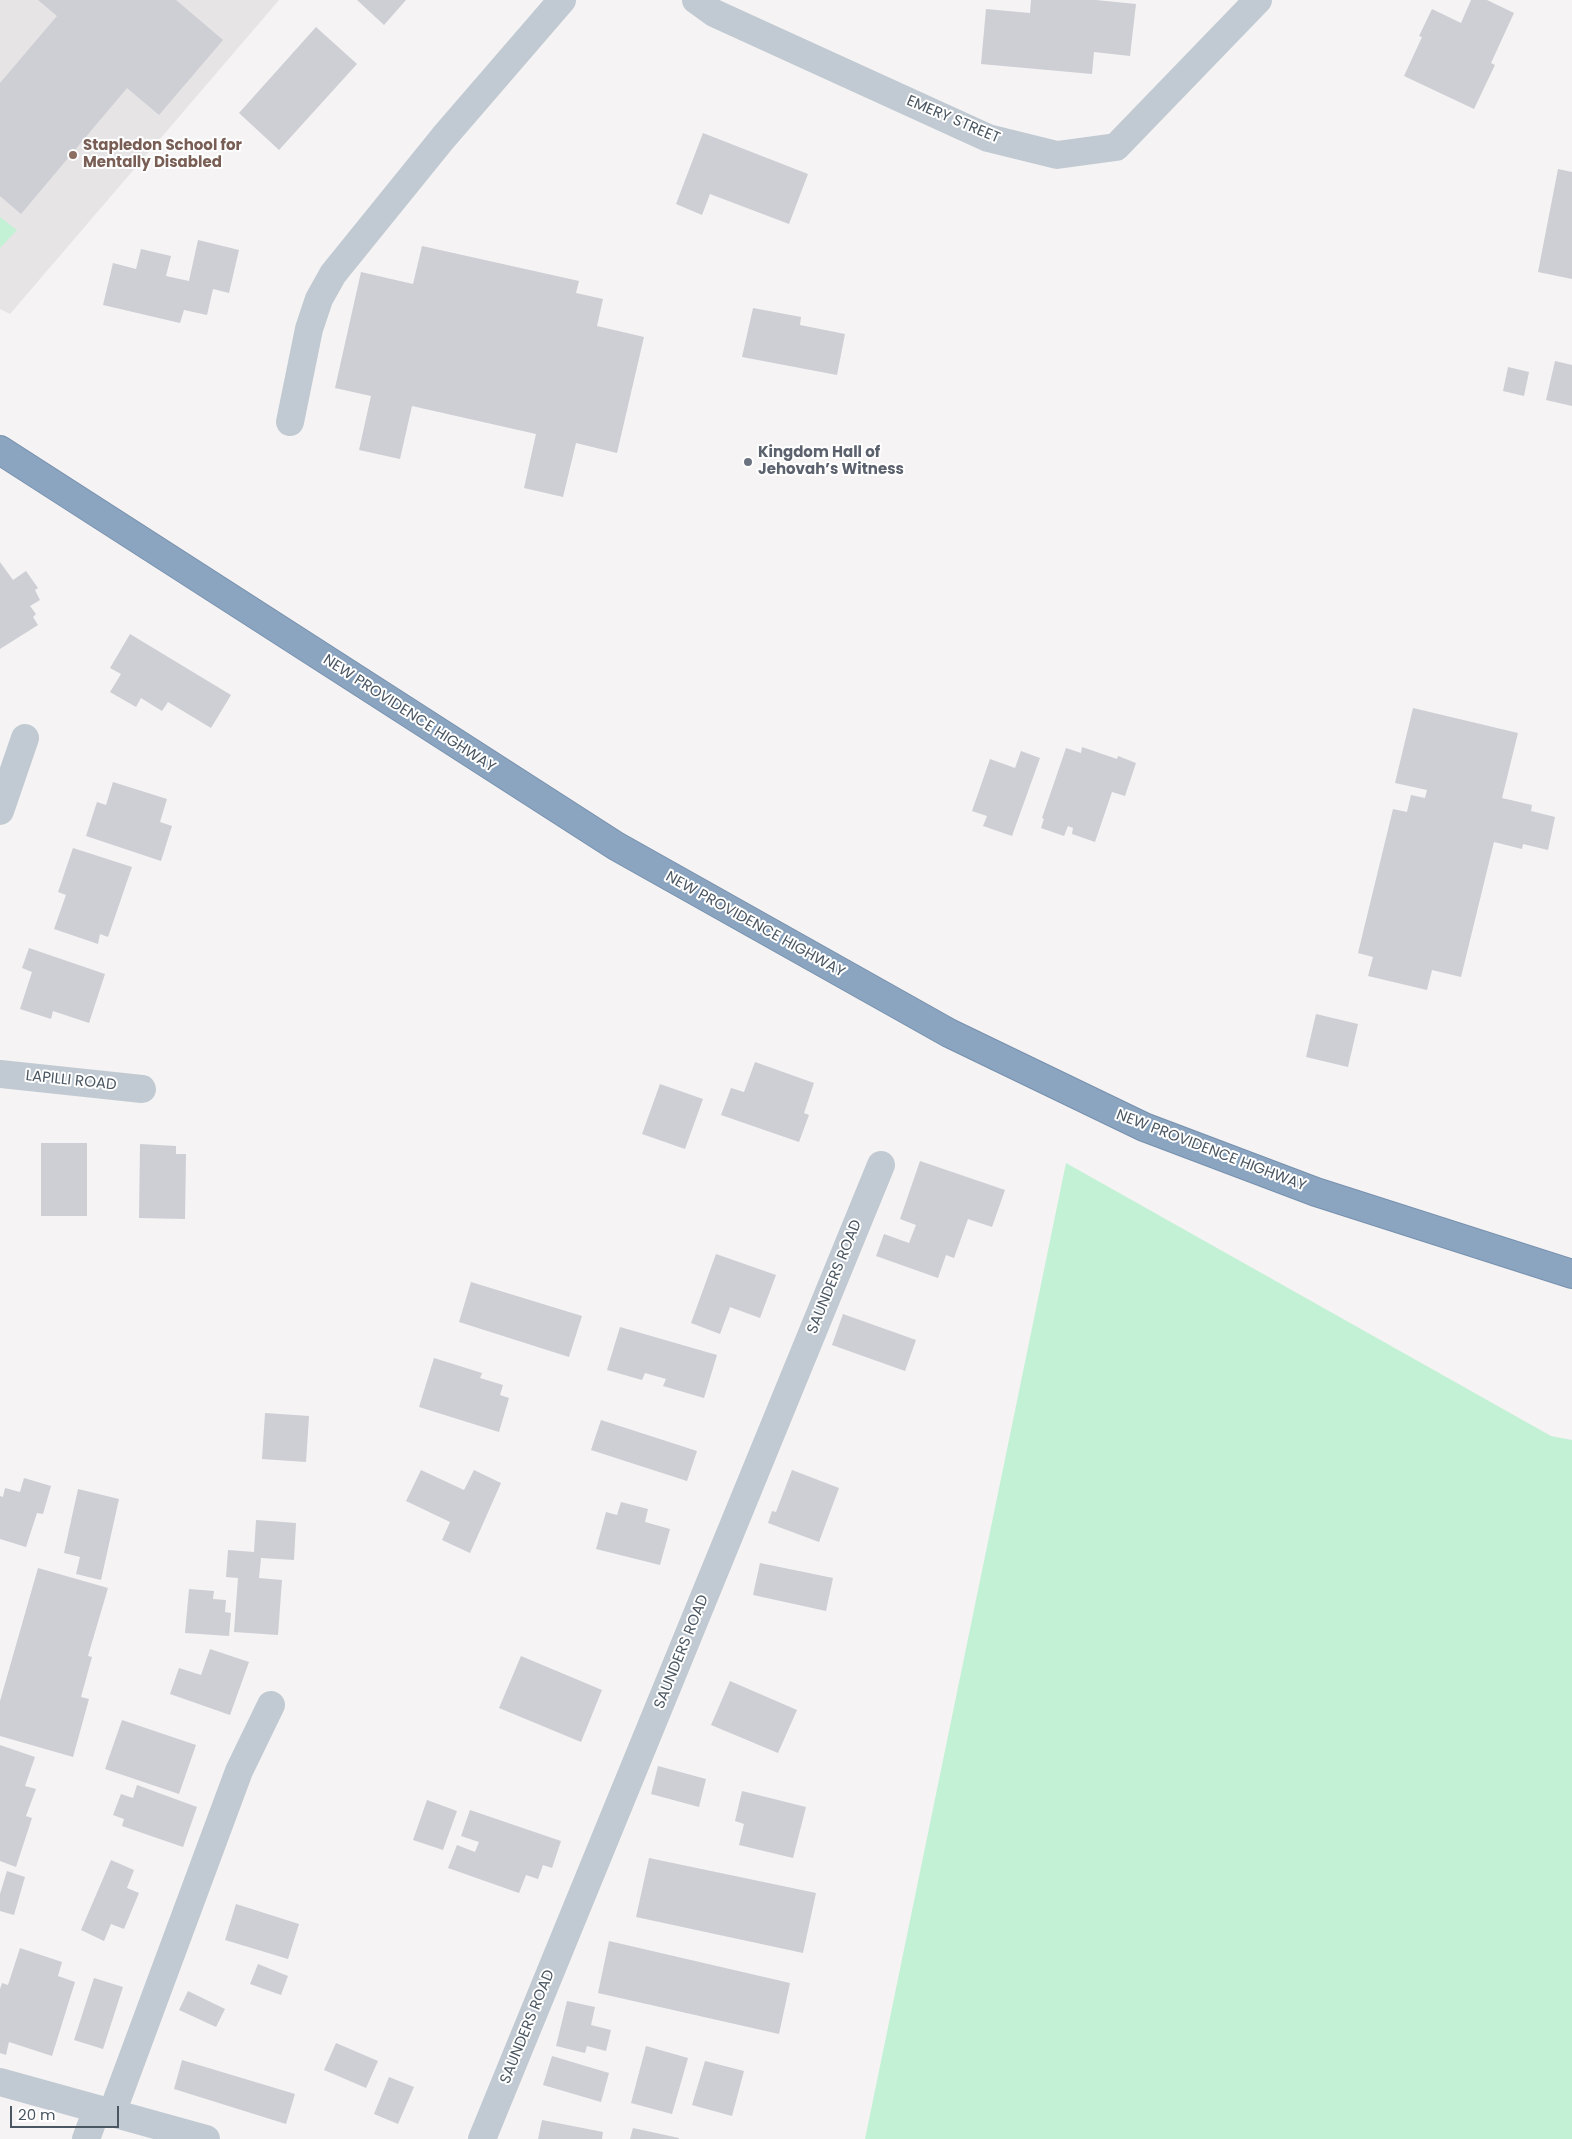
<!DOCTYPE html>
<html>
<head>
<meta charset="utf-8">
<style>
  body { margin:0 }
  #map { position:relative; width:1572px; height:2139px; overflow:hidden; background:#f5f3f3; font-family:Poppins,sans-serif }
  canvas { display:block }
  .scale { position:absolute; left:10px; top:2106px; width:109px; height:22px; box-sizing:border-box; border:2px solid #4a5661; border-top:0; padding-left:6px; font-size:15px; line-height:18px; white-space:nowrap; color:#4a5661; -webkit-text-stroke:4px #fff; paint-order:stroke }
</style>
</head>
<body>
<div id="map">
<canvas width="1572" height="2139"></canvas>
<div class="scale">20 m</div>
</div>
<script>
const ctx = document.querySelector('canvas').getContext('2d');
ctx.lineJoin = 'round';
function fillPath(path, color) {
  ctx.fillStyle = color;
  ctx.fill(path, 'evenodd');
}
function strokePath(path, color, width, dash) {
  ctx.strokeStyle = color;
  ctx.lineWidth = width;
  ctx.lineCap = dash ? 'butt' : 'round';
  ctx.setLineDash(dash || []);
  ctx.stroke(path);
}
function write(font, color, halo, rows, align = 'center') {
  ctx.font = font + ' Poppins,sans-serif';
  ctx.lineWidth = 4;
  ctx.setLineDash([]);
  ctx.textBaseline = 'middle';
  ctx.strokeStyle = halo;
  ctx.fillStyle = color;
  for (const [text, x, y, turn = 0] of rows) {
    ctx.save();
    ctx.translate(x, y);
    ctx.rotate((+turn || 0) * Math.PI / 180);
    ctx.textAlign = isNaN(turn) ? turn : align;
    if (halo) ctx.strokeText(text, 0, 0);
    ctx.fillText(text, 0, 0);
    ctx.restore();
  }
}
fillPath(new Path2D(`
  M 0,0 L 279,0 L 10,314 L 0,309 Z`), '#e6e4e5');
fillPath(new Path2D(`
  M 0,217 L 17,230 L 0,248 Z
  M 1066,1163 L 1551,1436 L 1572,1440 L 1572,2139 L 865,2139 Z`), '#c3f1d5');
fillPath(new Path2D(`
  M 38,0 L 176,0 L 223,40 L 159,115 L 127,88 L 21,214 L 0,196 L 0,83 L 57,16 Z
  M 357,0 L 406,0 L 384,25 Z
  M 1031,0 L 1096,0 L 1136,4 L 1130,56 L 1094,52 L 1092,74 L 981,64 L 986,9 L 1030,13 Z
  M 1471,0 L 1487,0 L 1514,13 L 1491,63 L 1495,65 L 1474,109 L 1404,76 L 1422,37 L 1419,36 L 1432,9 L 1461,23 Z
  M 316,27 L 357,64 L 279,150 L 239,113 Z
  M 703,133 L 808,174 L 789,224 L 710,194 L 702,215 L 676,204 Z
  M 1558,169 L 1572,172 L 1572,279 L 1538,272 Z
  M 198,240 L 239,250 L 229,293 L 213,289 L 207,315 L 184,310 L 180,323 L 103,305 L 113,263 L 136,269 L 141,249 L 171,256 L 166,276 L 189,281 Z
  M 422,246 L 579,281 L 576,293 L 603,299 L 597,326 L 644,337 L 617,453 L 576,443 L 563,497 L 524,488 L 536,434 L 412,406 L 400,459 L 359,450 L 371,396 L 335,388 L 361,272 L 413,284 Z
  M 753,308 L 801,317 L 800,325 L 845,334 L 837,375 L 742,357 Z
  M 1555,361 L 1572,365 L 1572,406 L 1546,400 Z
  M 1508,367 L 1529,372 L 1524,396 L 1503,391 Z
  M 0,562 L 13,580 L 26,571 L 38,588 L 35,590 L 40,600 L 30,606 L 36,614 L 33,617 L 38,625 L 0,649 Z
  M 130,634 L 231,695 L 211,728 L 168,702 L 162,711 L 141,698 L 136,707 L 110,692 L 121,674 L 110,668 Z
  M 1413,708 L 1518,733 L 1502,798 L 1532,805 L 1531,811 L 1555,817 L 1548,850 L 1523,844 L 1522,849 L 1494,842 L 1461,977 L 1432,970 L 1427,990 L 1368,976 L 1373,957 L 1358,953 L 1393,809 L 1407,812 L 1411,795 L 1425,798 L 1427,790 L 1395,783 Z
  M 1082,747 L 1117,759 L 1118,756 L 1136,763 L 1125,796 L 1112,792 L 1095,842 L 1072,834 L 1073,828 L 1068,826 L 1064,836 L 1041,828 L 1044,819 L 1042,818 L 1066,748 L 1081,753 Z
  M 1021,751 L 1040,758 L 1012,836 L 983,826 L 987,816 L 972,811 L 990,759 L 1015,768 Z
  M 113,782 L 167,799 L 160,822 L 172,826 L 161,861 L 86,836 L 97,802 L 106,805 Z
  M 73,848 L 132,867 L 108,937 L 100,934 L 98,944 L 54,929 L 66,895 L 58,892 Z
  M 29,948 L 105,974 L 89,1023 L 53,1011 L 51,1019 L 20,1009 L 32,972 L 22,968 Z
  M 1316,1014 L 1358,1024 L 1348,1067 L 1306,1057 Z
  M 755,1062 L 814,1083 L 804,1113 L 809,1115 L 799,1142 L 721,1115 L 731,1088 L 744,1092 Z
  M 660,1084 L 703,1099 L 685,1149 L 642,1134 Z
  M 41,1143 L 87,1143 L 87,1216 L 41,1216 Z
  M 140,1144 L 176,1146 L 176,1154 L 186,1154 L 185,1219 L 139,1218 Z
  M 920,1161 L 1005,1190 L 992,1227 L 968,1219 L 954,1258 L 946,1255 L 938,1278 L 876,1256 L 884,1234 L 909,1243 L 916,1225 L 900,1219 Z
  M 716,1254 L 776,1275 L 760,1318 L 730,1307 L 720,1334 L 691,1323 Z
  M 471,1282 L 582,1316 L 569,1357 L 459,1322 Z
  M 843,1314 L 916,1340 L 905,1371 L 832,1345 Z
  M 620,1327 L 717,1355 L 704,1398 L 663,1386 L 666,1379 L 645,1373 L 642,1380 L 607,1370 Z
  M 434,1358 L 482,1373 L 480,1378 L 503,1385 L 500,1395 L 509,1398 L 499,1432 L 419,1407 Z
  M 265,1413 L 309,1416 L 306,1462 L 262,1459 Z
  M 601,1420 L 697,1451 L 687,1481 L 591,1450 Z
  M 421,1470 L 464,1490 L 474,1470 L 501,1483 L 470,1553 L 442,1540 L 450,1522 L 406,1501 Z
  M 792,1470 L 839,1488 L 819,1542 L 768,1523 L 772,1511 L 776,1512 Z
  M 24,1478 L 51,1486 L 43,1514 L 37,1513 L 26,1547 L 0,1539 L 0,1496 L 3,1497 L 5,1488 L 20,1492 Z
  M 78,1489 L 119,1499 L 101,1580 L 76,1574 L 80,1557 L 64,1553 Z
  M 621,1502 L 648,1509 L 645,1522 L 670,1529 L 660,1565 L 596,1549 L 606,1512 L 617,1515 Z
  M 256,1520 L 296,1523 L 294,1560 L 261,1558 L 259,1578 L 282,1580 L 278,1635 L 234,1632 L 238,1578 L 226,1577 L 228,1550 L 254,1552 Z
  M 760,1563 L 833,1578 L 826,1611 L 753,1595 Z
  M 38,1568 L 108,1588 L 88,1656 L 92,1657 L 81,1697 L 89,1699 L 73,1757 L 0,1736 L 0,1701 Z
  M 189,1589 L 214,1591 L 213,1599 L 226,1600 L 225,1612 L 231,1613 L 229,1636 L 185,1633 Z
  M 210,1649 L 249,1662 L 230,1715 L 170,1694 L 179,1668 L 201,1675 Z
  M 521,1656 L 602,1690 L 581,1742 L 499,1708 Z
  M 730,1681 L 797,1710 L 778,1753 L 711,1725 Z
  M 122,1720 L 196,1745 L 179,1794 L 105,1769 Z
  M 0,1745 L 35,1757 L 25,1786 L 36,1789 L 26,1816 L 32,1818 L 16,1867 L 0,1861 Z
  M 658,1766 L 706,1779 L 699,1807 L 651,1794 Z
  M 137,1785 L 197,1807 L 183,1847 L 122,1826 L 124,1819 L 113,1815 L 121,1794 L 133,1798 Z
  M 742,1791 L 806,1807 L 793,1858 L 739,1845 L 744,1824 L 735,1821 Z
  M 427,1800 L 457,1811 L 443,1850 L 413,1840 Z
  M 470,1810 L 561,1841 L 552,1868 L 543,1865 L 538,1879 L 526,1875 L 519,1893 L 448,1868 L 457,1845 L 475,1852 L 479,1842 L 461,1836 Z
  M 649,1858 L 816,1893 L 803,1953 L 636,1917 Z
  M 111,1860 L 134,1870 L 127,1888 L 139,1893 L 124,1929 L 111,1924 L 104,1941 L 81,1930 Z
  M 7,1871 L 25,1877 L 14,1915 L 0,1911 L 0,1894 Z
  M 236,1904 L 299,1924 L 288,1959 L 225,1940 Z
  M 609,1941 L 790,1983 L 779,2034 L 598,1993 Z
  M 20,1948 L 62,1962 L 58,1976 L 75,1982 L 52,2056 L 9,2042 L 6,2055 L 0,2053 L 0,1989 L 2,1983 L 8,1985 Z
  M 258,1964 L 288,1976 L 281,1995 L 250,1984 Z
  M 94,1978 L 123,1987 L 103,2049 L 74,2040 Z
  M 188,1991 L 225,2009 L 216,2027 L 179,2010 Z
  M 567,2001 L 595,2007 L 591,2025 L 611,2030 L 606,2051 L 587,2046 L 585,2053 L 556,2046 Z
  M 336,2043 L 378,2061 L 366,2088 L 324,2070 Z
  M 646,2046 L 688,2058 L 672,2114 L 631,2103 Z
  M 552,2056 L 609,2073 L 601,2102 L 543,2085 Z
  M 182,2060 L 295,2094 L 286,2124 L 174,2089 Z
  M 705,2061 L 744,2071 L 732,2116 L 692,2105 Z
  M 389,2077 L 414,2087 L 398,2124 L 374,2114 Z
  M 542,2120 L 603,2132 L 602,2139 L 538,2139 Z
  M 633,2128 L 679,2138 L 679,2139 L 630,2139 Z`), '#cdcfd5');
const highway = new Path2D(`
  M 0,450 L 616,846 L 949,1033 L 1144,1127 L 1316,1192 L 1572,1274`);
strokePath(highway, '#7690ad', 30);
strokePath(new Path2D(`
  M 696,0 L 714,13 L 988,138 L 1057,155 L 1116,147 L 1258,0
  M 290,422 L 309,329 L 319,299 L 333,274 L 443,138 L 562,0
  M 0,811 L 25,738
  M 0,1074 L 142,1089
  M 0,2082 L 206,2139
  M 112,2113 L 239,1771 L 271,1705
  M 86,2139 L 97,2109
  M 482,2139 L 881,1165`), '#c1cad2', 28);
strokePath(highway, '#8ba5c1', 28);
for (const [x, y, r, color] of [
  [73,155,5,"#8d6e63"],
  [748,462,5,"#6b7280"]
]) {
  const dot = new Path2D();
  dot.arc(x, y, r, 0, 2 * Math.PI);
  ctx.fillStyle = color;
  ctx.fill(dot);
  strokePath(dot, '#fff', 2);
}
write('15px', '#4a5661', '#fff', [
  ["EMERY STREET",953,120,23],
  ["NEW PROVIDENCE HIGHWAY",409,714,33],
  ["NEW PROVIDENCE HIGHWAY",755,925,29],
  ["LAPILLI ROAD",71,1081,6],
  ["NEW PROVIDENCE HIGHWAY",1211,1151,21],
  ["SAUNDERS ROAD",835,1277,-68],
  ["SAUNDERS ROAD",682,1652,-68],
  ["SAUNDERS ROAD",528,2027,-68]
]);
write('bold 15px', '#785e54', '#fff', [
  ["Stapledon School for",83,146],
  ["Mentally Disabled",83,163]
], 'left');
write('bold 15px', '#5b616d', '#fff', [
  ["Kingdom Hall of",758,453],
  ["Jehovah’s Witness",758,470]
], 'left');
</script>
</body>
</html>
